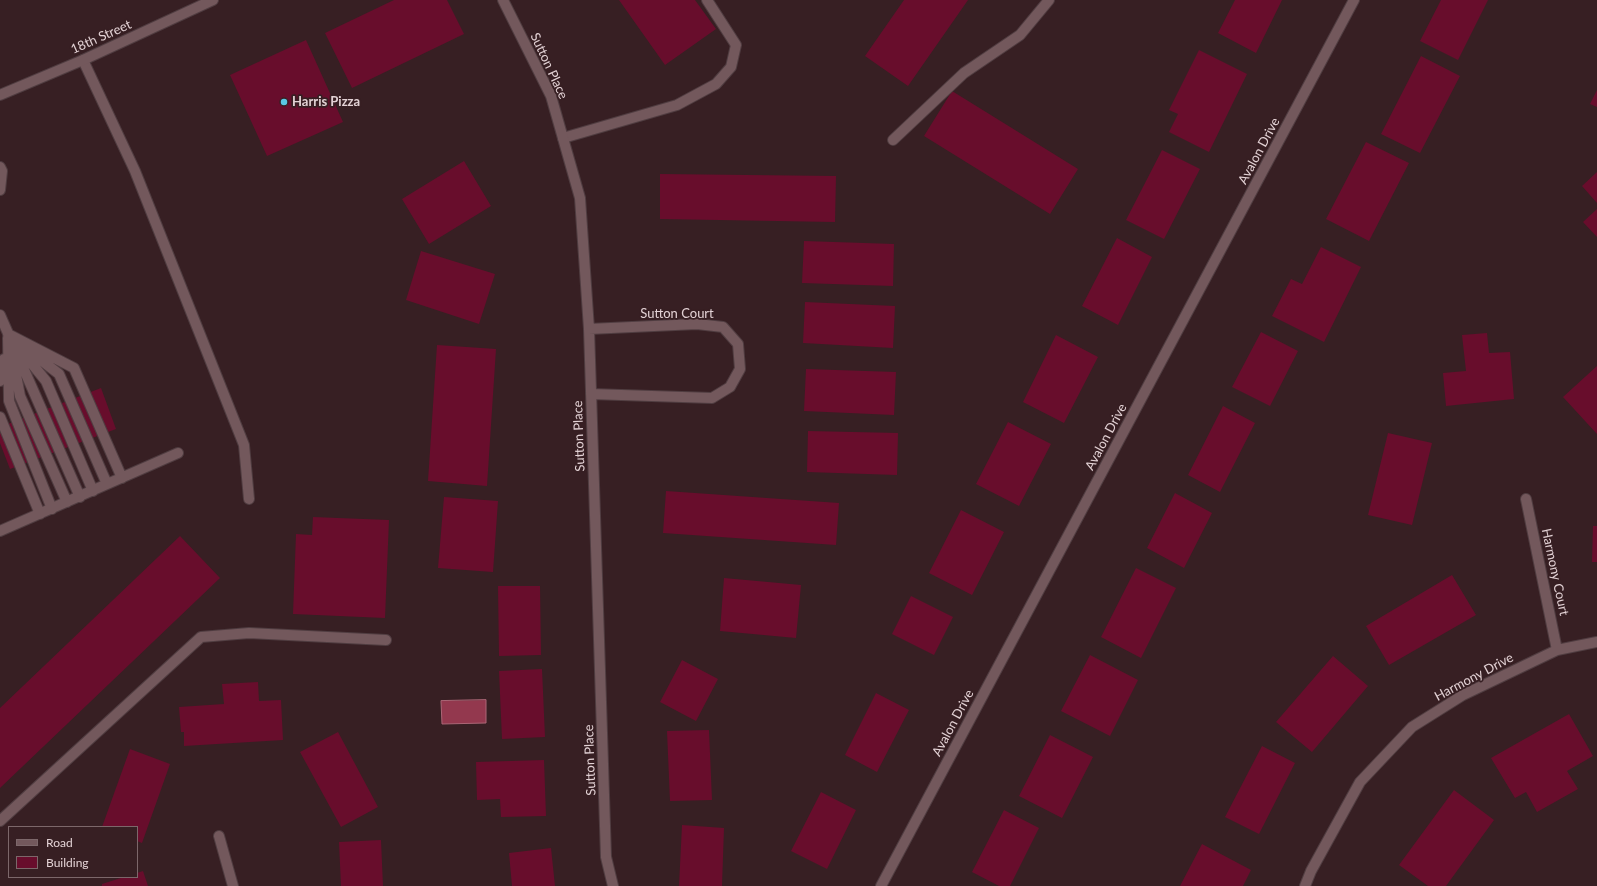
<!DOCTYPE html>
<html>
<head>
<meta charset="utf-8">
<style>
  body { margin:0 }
  #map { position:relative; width:1597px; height:886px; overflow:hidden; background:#371f23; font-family:Lato,sans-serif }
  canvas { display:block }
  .legend { position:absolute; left:8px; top:826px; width:130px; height:52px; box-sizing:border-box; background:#371f23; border:1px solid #7c676a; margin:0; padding:5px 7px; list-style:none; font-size:12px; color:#e3d2d5 }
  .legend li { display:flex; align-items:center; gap:8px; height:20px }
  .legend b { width:20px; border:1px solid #7c676a }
</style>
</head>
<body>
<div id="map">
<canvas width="1597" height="886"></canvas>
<ul class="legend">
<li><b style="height:5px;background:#73585c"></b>Road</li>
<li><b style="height:11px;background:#680d2c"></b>Building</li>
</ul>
</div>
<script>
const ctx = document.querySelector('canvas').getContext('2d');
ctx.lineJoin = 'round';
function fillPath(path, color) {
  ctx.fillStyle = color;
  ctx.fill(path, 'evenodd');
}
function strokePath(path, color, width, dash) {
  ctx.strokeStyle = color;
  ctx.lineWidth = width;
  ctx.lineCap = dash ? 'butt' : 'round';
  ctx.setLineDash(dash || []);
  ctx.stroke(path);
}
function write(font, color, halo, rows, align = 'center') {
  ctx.font = font + ' Lato,sans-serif';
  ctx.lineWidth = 3.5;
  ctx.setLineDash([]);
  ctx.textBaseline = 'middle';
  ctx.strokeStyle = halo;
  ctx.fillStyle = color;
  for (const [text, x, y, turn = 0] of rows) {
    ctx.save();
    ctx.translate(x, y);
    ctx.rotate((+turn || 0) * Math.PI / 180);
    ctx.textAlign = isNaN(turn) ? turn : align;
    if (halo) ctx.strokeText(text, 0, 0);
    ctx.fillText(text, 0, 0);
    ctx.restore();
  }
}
const water = new Path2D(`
  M 486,700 L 486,723 L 442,724 L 441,701 Z`);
fillPath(water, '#93384e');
strokePath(water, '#ab6676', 1);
fillPath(new Path2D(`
  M 394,0 L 447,0 L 464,34 L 352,88 L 325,33 Z
  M 619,0 L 695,0 L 716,29 L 665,65 Z
  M 904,0 L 968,0 L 908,86 L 865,56 Z
  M 1235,0 L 1282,0 L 1256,53 L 1218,33 Z
  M 1441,0 L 1488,0 L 1458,60 L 1420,41 Z
  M 306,40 L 343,122 L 267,156 L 230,75 Z
  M 1199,50 L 1247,74 L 1209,152 L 1169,132 L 1178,114 L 1169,110 Z
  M 1421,56 L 1460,76 L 1420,153 L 1381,134 Z
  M 1597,90 L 1597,107 L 1590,104 Z
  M 952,91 L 1078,169 L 1050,214 L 924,136 Z
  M 1366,142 L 1409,163 L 1369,241 L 1326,219 Z
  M 1162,150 L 1200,169 L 1164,239 L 1126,220 Z
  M 464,161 L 491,206 L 429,244 L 402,199 Z
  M 1597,172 L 1597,203 L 1582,186 Z
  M 660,174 L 836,176 L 835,222 L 660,219 Z
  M 1597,209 L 1597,237 L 1583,222 Z
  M 1117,238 L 1152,257 L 1118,325 L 1082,306 Z
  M 804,241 L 894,244 L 893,286 L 802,283 Z
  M 1321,247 L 1361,267 L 1324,342 L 1272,316 L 1291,279 L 1302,284 Z
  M 421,251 L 495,274 L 479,324 L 406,300 Z
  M 805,302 L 895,306 L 893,348 L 803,343 Z
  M 1261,332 L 1298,351 L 1270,406 L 1232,387 Z
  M 1487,333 L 1489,353 L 1510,352 L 1514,399 L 1446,406 L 1443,373 L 1466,371 L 1462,335 Z
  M 1056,335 L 1098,357 L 1064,423 L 1023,402 Z
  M 437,345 L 496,349 L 487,486 L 428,481 Z
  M 1597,366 L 1597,434 L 1563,397 Z
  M 806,369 L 896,372 L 894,415 L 804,411 Z
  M 101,388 L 116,429 L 10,469 L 0,443 L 0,427 Z
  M 1223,406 L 1255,423 L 1220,492 L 1188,475 Z
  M 1008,422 L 1051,444 L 1019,506 L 976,484 Z
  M 808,431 L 898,433 L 897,475 L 807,472 Z
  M 1388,433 L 1432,443 L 1412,525 L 1368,515 Z
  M 666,491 L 839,503 L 836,545 L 663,533 Z
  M 1175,493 L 1212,513 L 1184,568 L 1147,548 Z
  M 444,497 L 498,501 L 493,572 L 438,568 Z
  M 961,510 L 1004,532 L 972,595 L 929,573 Z
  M 313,517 L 389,520 L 385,618 L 293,614 L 296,534 L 312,535 Z
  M 1593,526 L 1597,526 L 1597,562 L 1592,562 Z
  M 180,536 L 220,578 L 0,788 L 0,708 Z
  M 1136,568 L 1176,588 L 1141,658 L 1101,637 Z
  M 1452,575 L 1476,615 L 1389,665 L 1366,626 Z
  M 724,578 L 801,585 L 796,638 L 720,631 Z
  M 498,586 L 540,586 L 541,655 L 499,656 Z
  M 911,596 L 953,617 L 934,655 L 892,634 Z
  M 1090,655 L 1138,680 L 1110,736 L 1061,711 Z
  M 1333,656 L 1368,686 L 1312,752 L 1276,722 Z
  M 682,660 L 718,679 L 696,721 L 660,702 Z
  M 542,669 L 545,737 L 502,739 L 499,671 Z
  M 258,682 L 259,701 L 281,700 L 283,740 L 184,746 L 184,732 L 181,732 L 179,707 L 224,704 L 222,684 Z
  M 876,693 L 909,710 L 877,772 L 845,755 Z
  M 1569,714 L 1593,756 L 1567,771 L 1578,789 L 1537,812 L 1526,792 L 1515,798 L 1491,758 Z
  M 709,730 L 712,800 L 670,801 L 667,731 Z
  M 338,732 L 378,807 L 341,827 L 300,752 Z
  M 1050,735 L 1093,757 L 1062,818 L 1019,796 Z
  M 1262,746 L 1295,763 L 1259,834 L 1225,817 Z
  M 130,749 L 170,764 L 142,843 L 137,841 L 137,827 L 102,827 Z
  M 544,760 L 546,816 L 501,817 L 500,799 L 477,800 L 476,762 Z
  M 1454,790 L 1494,820 L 1446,886 L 1428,886 L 1399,865 Z
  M 821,792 L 856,810 L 827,869 L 791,851 Z
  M 1004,810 L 1039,828 L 1010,886 L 999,886 L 972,872 Z
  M 682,825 L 724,828 L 722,886 L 679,886 Z
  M 381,840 L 383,886 L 341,886 L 339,842 Z
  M 1202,844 L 1251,870 L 1243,886 L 1180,886 Z
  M 551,848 L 555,886 L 512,886 L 509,853 Z
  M 143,871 L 148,886 L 102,886 L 102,884 L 124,877 L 137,877 L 137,873 Z`), '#680d2c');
const service = new Path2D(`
  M 83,60 L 135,171 L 244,445 L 249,499
  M 563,138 L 677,105 L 716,84 L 731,67 L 736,45 L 707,0
  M 893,140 L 964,73 L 1020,35 L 1049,0
  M 0,167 L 2,171 L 0,190
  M 0,315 L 80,497
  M 8,334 L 74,368 L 122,478
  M 8,338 L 9,401 L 52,509
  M 19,348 L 46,381 L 93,491
  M 28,350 L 59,374 L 107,484
  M 13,359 L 20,396 L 67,502
  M 0,381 L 4,359
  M 0,417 L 40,514
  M 0,531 L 178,453
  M 0,821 L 201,637 L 249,633 L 386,640`);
const minor = new Path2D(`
  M 503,0 L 551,96 L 580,198 L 589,329 L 606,857 L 613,886
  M 589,329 L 697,324 L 723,327 L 738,344 L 740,369 L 730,387 L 712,398 L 591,394
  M 1526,499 L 1557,650
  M 219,836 L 233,886
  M 881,886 L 1354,0
  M 1305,886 L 1311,871 L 1360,782 L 1412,727 L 1463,695 L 1557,650 L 1597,642`);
const tertiary = new Path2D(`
  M 0,95 L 83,60 L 213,0`);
strokePath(service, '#503d41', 12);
strokePath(minor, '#503d41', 12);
strokePath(tertiary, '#503d41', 12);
strokePath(service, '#73585c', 10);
strokePath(minor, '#73585c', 10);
strokePath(tertiary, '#73585c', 10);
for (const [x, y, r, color] of [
  [284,102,4,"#5ac8e5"]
]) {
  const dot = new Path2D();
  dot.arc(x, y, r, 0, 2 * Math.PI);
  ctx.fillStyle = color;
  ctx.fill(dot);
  strokePath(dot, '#371f23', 1.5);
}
write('13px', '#e3d2d5', '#371f23', [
  ["18th Street",101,37,-24],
  ["Sutton Place",549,66,65],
  ["Avalon Drive",1259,151,-62],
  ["Sutton Court",677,314],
  ["Sutton Place",579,436,-92],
  ["Avalon Drive",1106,437,-62],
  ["Harmony Court",1555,572,78],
  ["Harmony Drive",1474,677,-28],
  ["Avalon Drive",953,723,-62],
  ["Sutton Place",590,760,-92]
]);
write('bold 13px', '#e3d2d5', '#371f23', [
  ["Harris Pizza",292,102]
], 'left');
</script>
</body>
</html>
